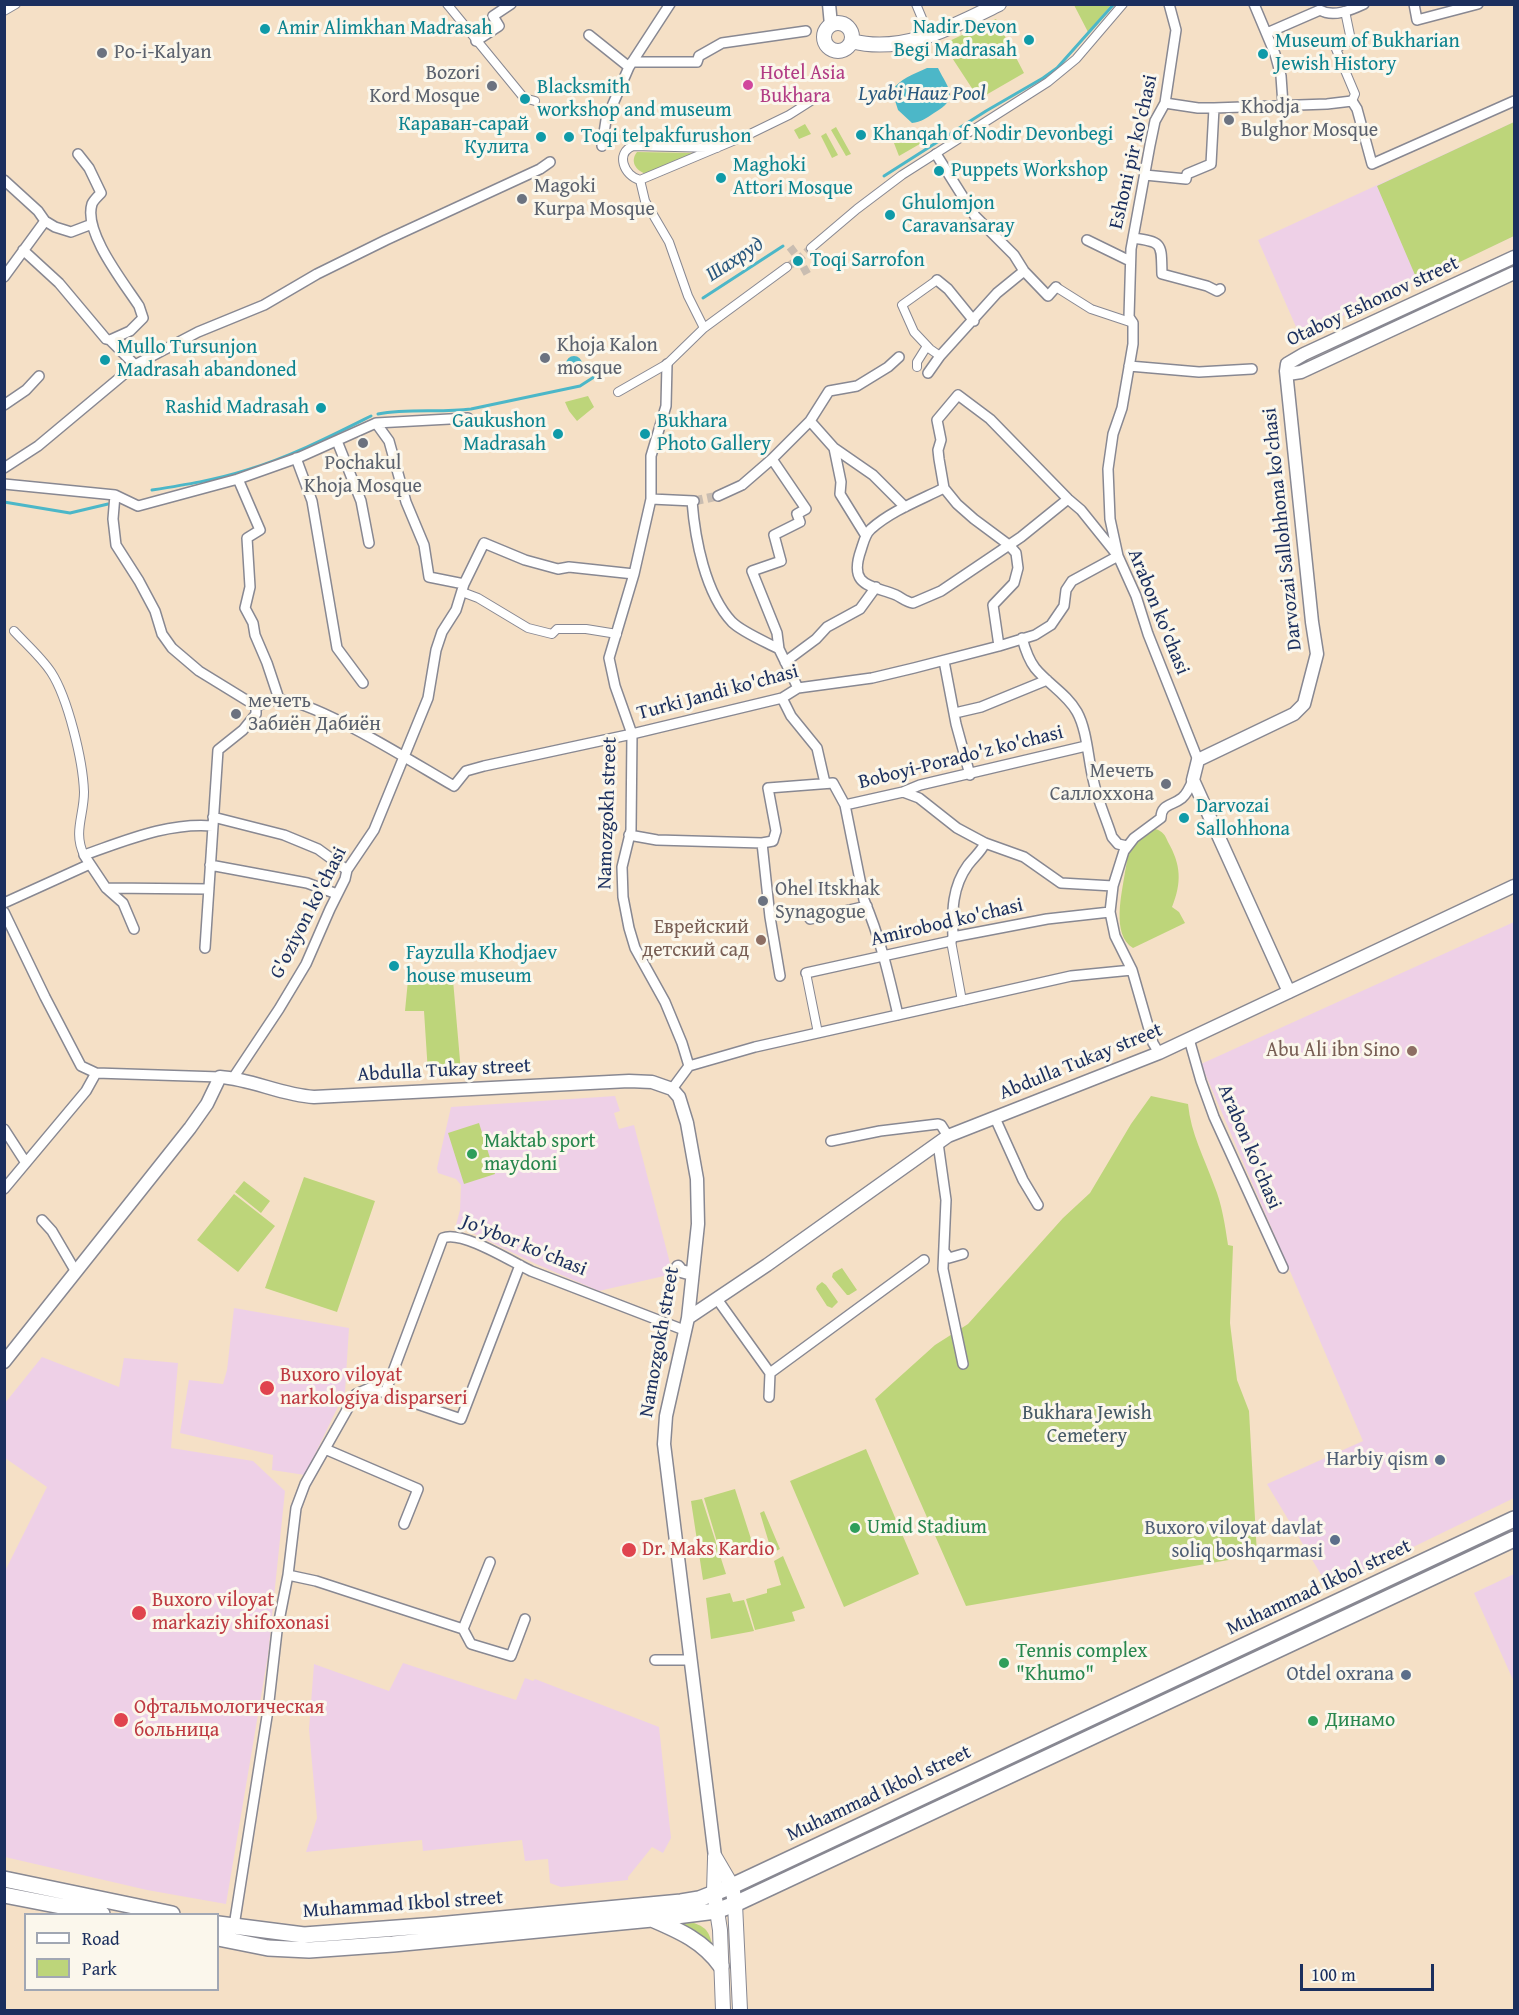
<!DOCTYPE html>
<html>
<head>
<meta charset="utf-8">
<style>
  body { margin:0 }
  #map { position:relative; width:1519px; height:2015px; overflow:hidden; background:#f5e0c6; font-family:"Gentium Book Plus",serif }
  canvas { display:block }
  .frame { position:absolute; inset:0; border:6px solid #1b2f5e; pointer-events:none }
  .legend { position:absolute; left:24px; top:1913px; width:195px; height:78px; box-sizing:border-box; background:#fbf7ec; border:2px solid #a1a7b3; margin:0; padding:8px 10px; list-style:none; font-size:18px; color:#1b2f5e }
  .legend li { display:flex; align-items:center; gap:12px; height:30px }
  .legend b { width:30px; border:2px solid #a1a7b3 }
  .scale { position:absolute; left:1300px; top:1964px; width:134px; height:27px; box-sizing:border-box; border:3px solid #1b2f5e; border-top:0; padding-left:8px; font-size:18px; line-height:21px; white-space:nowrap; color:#1b2f5e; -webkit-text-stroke:4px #fbf7ec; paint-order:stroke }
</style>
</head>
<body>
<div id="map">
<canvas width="1519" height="2015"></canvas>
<div class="frame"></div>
<ul class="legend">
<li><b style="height:8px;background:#fff"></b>Road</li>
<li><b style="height:16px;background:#bdd57a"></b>Park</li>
</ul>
<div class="scale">100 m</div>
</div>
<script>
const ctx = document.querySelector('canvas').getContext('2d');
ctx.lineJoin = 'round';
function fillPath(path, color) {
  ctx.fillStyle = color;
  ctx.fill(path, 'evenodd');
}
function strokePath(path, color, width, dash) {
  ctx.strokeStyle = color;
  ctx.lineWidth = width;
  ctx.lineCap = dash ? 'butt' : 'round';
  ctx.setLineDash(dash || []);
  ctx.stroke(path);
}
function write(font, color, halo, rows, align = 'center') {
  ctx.font = font + ' "Gentium Book Plus",serif';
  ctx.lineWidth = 6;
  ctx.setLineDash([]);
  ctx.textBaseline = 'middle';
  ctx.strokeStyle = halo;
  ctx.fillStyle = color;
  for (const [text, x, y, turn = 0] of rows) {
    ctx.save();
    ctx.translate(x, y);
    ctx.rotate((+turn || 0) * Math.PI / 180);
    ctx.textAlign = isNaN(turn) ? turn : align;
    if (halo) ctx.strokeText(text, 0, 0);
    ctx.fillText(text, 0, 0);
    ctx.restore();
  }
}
fillPath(new Path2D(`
  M 1514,122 L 1514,236 L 1300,336 L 1258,240 Z
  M 1514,922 L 1514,1498 L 1329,1588 L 1267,1484 L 1363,1441 L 1201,1064 Z
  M 615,1096 L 620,1111 L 614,1113 L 619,1129 L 634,1125 L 671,1267 L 677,1273 L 599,1291 L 536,1264 L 456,1225 L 460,1210 L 461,1185 L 456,1179 L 438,1173 L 437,1168 L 451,1107 Z
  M 234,1308 L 349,1328 L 345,1392 L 305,1475 L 272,1470 L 273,1455 L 180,1433 L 189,1380 L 223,1384 L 227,1370 Z
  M 42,1357 L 119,1387 L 124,1358 L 178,1363 L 171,1448 L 253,1461 L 285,1491 L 268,1655 L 226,1904 L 147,1890 L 5,1857 L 5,1571 L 47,1487 L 5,1458 L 5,1403 Z
  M 1514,1574 L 1514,1682 L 1474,1593 Z
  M 403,1663 L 516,1700 L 525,1678 L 533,1681 L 535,1679 L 659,1727 L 671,1838 L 663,1853 L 652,1847 L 628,1877 L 628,1880 L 561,1887 L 550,1883 L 548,1859 L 525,1861 L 522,1840 L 423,1851 L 422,1840 L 306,1852 L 317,1818 L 309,1729 L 314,1664 L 389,1691 Z`), '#eed0e7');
fillPath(new Path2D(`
  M 1074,5 L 1111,5 L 1088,32 Z
  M 996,19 L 1024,73 L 979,99 L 943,44 Z
  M 1514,122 L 1514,236 L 1418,282 L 1377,186 Z
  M 805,124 L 811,134 L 799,139 L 794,130 Z
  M 836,127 L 851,154 L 846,156 L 831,130 Z
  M 898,132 L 925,141 L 899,156 L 892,138 Z
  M 826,133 L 838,155 L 832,158 L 821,136 Z
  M 637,152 L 694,153 L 692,156 L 646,174 C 635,170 630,161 637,152 Z
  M 588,396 L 594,407 L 577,421 L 569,411 L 565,402 Z
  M 1155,829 C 1163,831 1165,835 1168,842 C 1181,865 1182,882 1172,907 L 1179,912 L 1185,923 L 1133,948 C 1111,935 1122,893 1125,872 C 1127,864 1127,852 1132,845 C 1137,839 1148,833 1155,829 Z
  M 408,980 L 453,980 L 461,1072 L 428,1073 L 424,1011 L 405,1011 Z
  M 1151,1096 L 1188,1104 C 1191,1134 1204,1157 1214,1185 C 1222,1204 1225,1225 1228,1245 L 1233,1246 L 1230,1323 L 1237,1380 L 1249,1411 L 1257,1555 L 966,1606 L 875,1399 L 935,1345 L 968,1324 L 1063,1218 L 1090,1193 L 1131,1124 Z
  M 479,1123 L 495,1174 L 464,1184 L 448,1133 Z
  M 304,1177 L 375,1201 L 337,1312 L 265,1288 Z
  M 244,1181 L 270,1201 L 261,1213 L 235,1192 Z
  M 234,1194 L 275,1226 L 238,1272 L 197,1240 Z
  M 842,1268 L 857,1290 L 849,1295 L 847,1295 L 832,1277 L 833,1273 Z
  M 822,1282 L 826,1285 L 838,1302 L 832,1308 L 827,1306 L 816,1289 L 817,1286 Z
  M 866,1449 L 919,1574 L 844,1607 L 790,1481 Z
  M 735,1489 L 753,1545 L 721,1555 L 704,1498 Z
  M 702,1499 L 726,1574 L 703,1580 L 691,1501 Z
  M 764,1511 L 780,1549 L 772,1553 L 760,1513 Z
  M 783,1556 L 805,1608 L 792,1612 L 795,1621 L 755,1630 L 746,1599 L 767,1593 L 767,1589 L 781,1585 L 774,1561 Z
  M 730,1593 L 733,1602 L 744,1600 L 754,1631 L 711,1639 L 706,1598 Z
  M 694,1923 C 708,1928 709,1933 713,1947 L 674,1924 Z`), '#bdd57a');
fillPath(new Path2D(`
  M 927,68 L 938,68 C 949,90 960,98 934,113 C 927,118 921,122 912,123 L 898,110 L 892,91 C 899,79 914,74 927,68 Z
  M566 364a8 8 0 1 1 16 0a8 8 0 1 1-16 0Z`), '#4cb7c8');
strokePath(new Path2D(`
  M 884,176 L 986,111 L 1043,78 L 1057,68 L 1114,4
  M 703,298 L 783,246
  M 378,414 C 409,408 440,413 471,409 L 580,386 L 594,377
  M 152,490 C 184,485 216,480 247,470 C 290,457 331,436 371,416
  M 4,502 L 70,513 L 108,504`), '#4cb7c8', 3);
strokePath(new Path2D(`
  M 790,247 L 799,259 L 809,277
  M 787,267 L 799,259 L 811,248`), '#c9bdb1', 8, [8, 4]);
strokePath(new Path2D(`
  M 694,501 L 718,496`), '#c9bdb1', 9, [9, 4.5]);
const pedestrian = new Path2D(`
  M 447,4 L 524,98 L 535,101
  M 916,4 L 926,28
  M 4,11 L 16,4
  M 1345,11 L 1351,40 L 1336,49 L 1355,94 L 1352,101
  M 717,148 L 633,146 C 615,153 624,176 640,180 L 752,133 L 789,115 L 811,101
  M 640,180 L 645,201 L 669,242 L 688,296 L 704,328
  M 811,248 L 857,209 L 902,175 L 1048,82 L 1076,59 L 1123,4
  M 937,280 L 902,305 L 914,332 L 930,349 L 940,356
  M 1056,287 L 1091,309 L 1133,323
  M 917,367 L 917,362 L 927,346
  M 618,392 L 667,364 L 704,328 L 787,267
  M 462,592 L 478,598 L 528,628 L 552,634 L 557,629 L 586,629 L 617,634
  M 14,631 C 26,644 41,657 51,672 C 68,698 83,761 84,792 C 84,816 73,832 84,855
  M 951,941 L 962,1001
  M 806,973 L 818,1033`);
const minor = new Path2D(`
  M 1254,4 L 1275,54 L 1281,76 L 1283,105
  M 1414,4 L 1417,20 L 1478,4
  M 1267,33 L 1320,10 C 1333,18 1351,10 1364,4
  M 589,35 L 629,67
  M 476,41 L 499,26 L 493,16 L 511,4
  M 632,62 L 697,62 L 699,56 L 722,43 L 806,31
  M 1165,103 L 1198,108 L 1214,108 L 1327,104 L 1352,101 L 1357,109 L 1372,164 L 1514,101
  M 602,146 L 606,120 L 629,67 L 670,4
  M 78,154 L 89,168 L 101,193 C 98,196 93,201 92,204 C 83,232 124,283 139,306 L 143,318 L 130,331 L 110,340
  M 936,154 L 975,216 L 1014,255 L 1024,271 L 1048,296 L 1056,287
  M 1145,175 L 1186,179 L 1187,174 L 1211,164 L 1214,108
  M 4,180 L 38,211 L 45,221 L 55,227 L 71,232 L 92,224
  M 1133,238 C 1164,242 1161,244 1162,274 L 1207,286 L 1217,291 L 1220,289
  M 1087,240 L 1130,261
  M 23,250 L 59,283 L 106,339 L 110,340 L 135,365
  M 4,277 L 45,221
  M 937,280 L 948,289 L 974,321
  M 667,364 L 666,406 L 651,456 L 651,499 L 634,574 L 609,658 L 615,686 L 632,734 L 631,830 L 622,867 L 623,897 L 629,928 L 635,948 L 665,1002 L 682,1043 L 689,1066 L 672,1089
  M 1129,366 L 1199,372 L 1252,369
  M 928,373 L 940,356 L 997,293 L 1024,271
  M 4,405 L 26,390 L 39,376
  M 810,421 L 834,448 L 873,475 L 905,507
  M 376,423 L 389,441 L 406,502 L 424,545 L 429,577 L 464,584
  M 337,441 L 361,501 L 369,543
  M 834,448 L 841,482 L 840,494 L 866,536
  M 296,458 L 312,501 L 337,648 L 363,683
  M 772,459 L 806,509 L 797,514 L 800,522 L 774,535 L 781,561 L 752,571 L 777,633 L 779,649 L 798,688
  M 4,468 L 38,446 L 135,365 L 198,332 L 264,305 L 317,274 L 386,240 L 540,169 L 550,162
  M 238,479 L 260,530 L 247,538 L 250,587 L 245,608 L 253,623 L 255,635 L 267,663 L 279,699
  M 4,484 L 115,495 L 138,506 L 238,479 L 300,457 L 376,423 L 468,418
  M 944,488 C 920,500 891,511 871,529 C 865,534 863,544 861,550 C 848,587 871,585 896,595 C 902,598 906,602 913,603 L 941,591 L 1021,537 L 1068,499
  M 115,495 L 113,519 L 116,545 L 139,581 L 155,611 L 162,634 L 172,648 L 199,671 L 256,706
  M 718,496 L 742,485 L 772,459 L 810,421 L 829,391 L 857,386 L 888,367 L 899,357
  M 651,499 L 694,501
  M 692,501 C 695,539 705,593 732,622 C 742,632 766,642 779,649
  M 1022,638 C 1025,649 1028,659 1035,668 C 1048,684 1067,694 1077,712 C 1087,730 1088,758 1093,779 C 1097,799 1106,818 1112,837 L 1118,844 L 1127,846
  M 999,646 L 993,605 L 1014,583 L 1018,568 L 1016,553 L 1009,545 L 974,519 L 957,504 L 944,488 L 939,459 L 938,450 L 941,440 L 937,420 L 958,395 L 990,419 L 1068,499 L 1081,510 L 1118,556 L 1136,596 L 1148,634 L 1198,760
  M 944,661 L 956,724 L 970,775
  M 785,662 L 816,639 L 827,627 L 860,609 L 876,587
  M 782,698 L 791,716 L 817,748 L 825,783
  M 955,713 L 981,707 L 1047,680
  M 903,792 L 919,798 L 957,828 L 985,843 L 1024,857 L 1061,883 L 1113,886
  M 845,805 L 903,792 L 920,785 L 1086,746
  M 213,817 L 284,835 L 318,849 L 347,870
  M 629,835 L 657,840 L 762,843 L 773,841 L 776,831 L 768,788 L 833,783 L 845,805 L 864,900 C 880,937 889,976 898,1015
  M 762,843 L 770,917 L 780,976
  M 210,865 L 307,883 L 337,894
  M 106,888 L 209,889
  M 4,903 L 90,864
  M 4,912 L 45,997 L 81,1066 L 96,1073 L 220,1077
  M 810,919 L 867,906
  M 134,929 L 123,903 L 106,888 L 84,855 C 125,841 168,822 213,826
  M 953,937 C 952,911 952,887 968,865 C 974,857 981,852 985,843
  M 205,948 L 218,750 L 243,730 L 256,714 L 256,706 C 263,704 271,700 278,700 C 311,697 420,767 454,786 L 466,771 L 484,766 L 632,734 L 782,698 L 798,688 L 872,678 L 914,668 L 999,646 L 1035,635 L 1051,625 L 1064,606 L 1066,590 L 1072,581 L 1118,556 L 1110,519 L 1108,469 L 1113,434 L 1122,408 L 1133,344 L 1133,323 L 1129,317 L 1131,249 L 1150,145 L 1155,121 L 1165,103 L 1176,30 L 1169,4
  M 806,973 L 951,941 L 953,937 L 1047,919 L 1110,912
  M 1189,1039 L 1201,1081 L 1214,1117 L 1283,1268
  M 1159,1053 L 1153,1043 L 1132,970 L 1115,936 L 1110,912 L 1113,886 L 1124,851 L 1134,838 L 1161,818 C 1161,804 1172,806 1182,798 C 1187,794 1190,787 1193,780
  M 689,1066 L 755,1047 L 1071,976 L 1132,970
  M 233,1078 L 279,1009 L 306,964 L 330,909 L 345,879 L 347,870 L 374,830 L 428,698 L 436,650 L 442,632 L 456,610 L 464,584 L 484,543 L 525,560 L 558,569 L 569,567 L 634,574
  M 995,1118 L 1023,1180 L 1038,1205
  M 4,1129 L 26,1163
  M 831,1141 L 880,1131 L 938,1124 L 941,1125 L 948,1136
  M 938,1143 L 946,1200 L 943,1269 L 963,1364
  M 4,1189 L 86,1091 L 96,1073
  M 42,1220 L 52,1231 L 76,1272
  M 944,1251 L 949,1258 L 963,1254
  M 717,1299 L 770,1373
  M 385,1393 L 461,1419 L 520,1265
  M 769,1397 L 770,1373 L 924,1260
  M 325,1449 L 418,1489 L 404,1524
  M 288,1575 L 316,1581 L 463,1629 L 471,1644 L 511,1656 L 525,1619
  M 463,1629 L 490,1562
  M 655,1660 L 691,1660
  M 234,1926 L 268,1710 L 277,1631 L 288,1575 L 296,1508 L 305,1484 L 356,1394 L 370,1388 L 385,1393 L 443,1238 C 462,1230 512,1262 531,1271 L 684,1330`);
const tertiary = new Path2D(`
  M 829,4 L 831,25
  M 1286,371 L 1288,374 L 1301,372 L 1514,273
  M 1289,992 L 1193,780 L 1198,760 L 1294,714 L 1304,704 L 1317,654 L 1312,622 L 1286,371 L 1287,364 L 1304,354 L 1514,257
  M 678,1267 L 681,1271 L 692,1274
  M 688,1318 L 767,1265 L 948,1136 L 1159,1053 L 1514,886
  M 4,1362 L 190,1128 L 207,1104 L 220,1077 C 252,1079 281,1095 314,1097 L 629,1081 L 652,1082 L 672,1089 L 679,1097 L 687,1123 L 697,1179 L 698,1224 L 688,1318 L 666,1416 L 664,1444 L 715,1857`);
const secondary = new Path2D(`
  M824 37a14 14 0 1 1 28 0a14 14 0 1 1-28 0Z
  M 852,41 C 903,55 954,26 999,4
  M 715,1857 L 732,1886 L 735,1904 L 740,2010
  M 715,1859 L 714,1892 L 720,1930 L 723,2010`);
const primary = new Path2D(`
  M 4,1879 L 172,1914
  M 4,1895 L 102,1914
  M 652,1919 C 680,1931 703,1941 721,1966
  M 218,1924 L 304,1935 L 437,1925 L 681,1902 L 699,1899 L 732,1886 L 1514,1519
  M 218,1938 L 268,1948 L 309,1950 L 393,1944 L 652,1919 L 716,1911 L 735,1904 L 1514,1539`);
strokePath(pedestrian, '#888892', 10);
strokePath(minor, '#888892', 12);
strokePath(tertiary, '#888892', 15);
strokePath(secondary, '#888892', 16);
strokePath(primary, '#888892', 18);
strokePath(pedestrian, '#fff', 8);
strokePath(minor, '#fff', 9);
strokePath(tertiary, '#fff', 12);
strokePath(secondary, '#fff', 14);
strokePath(primary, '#fff', 15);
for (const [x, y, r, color] of [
  [265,29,6,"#0f9aa8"],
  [1029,40,6,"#0f9aa8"],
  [102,53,6,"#6b7280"],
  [1263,54,6,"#0f9aa8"],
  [748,85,6,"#d1479c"],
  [492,86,6,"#6b7280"],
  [525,99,6,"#0f9aa8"],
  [1229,120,6,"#6b7280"],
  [861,135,6,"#0f9aa8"],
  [541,137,6,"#0f9aa8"],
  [569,137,6,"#0f9aa8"],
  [939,171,6,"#0f9aa8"],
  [721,178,6,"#0f9aa8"],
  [522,199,6,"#6b7280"],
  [890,215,6,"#0f9aa8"],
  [798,261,6,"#0f9aa8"],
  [545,358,6,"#6b7280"],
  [105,360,6,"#0f9aa8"],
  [321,408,6,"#0f9aa8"],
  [558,434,6,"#0f9aa8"],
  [645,434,6,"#0f9aa8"],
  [363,443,6,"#6b7280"],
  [236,714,6,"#6b7280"],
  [1166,784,6,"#6b7280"],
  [1184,818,6,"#0f9aa8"],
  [763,901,6,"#6b7280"],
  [761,940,6,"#8d6e63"],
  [394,966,6,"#0f9aa8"],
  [1412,1051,6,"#8d6e63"],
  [472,1154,6,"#2e9e5b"],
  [267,1388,8,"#e0444e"],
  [1440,1460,6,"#5c6f8a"],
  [855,1528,6,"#2e9e5b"],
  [1335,1540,6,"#5c6f8a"],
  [629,1550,8,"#e0444e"],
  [139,1613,8,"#e0444e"],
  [1004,1663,6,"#2e9e5b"],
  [1406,1675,6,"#5c6f8a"],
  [121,1720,8,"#e0444e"],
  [1313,1721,6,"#2e9e5b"]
]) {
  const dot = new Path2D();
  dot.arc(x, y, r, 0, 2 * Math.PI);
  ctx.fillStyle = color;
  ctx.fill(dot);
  strokePath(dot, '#fbf7ec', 2);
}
write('20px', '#0d838f', '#fbf7ec', [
  ["Nadir Devon",1017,28,"right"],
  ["Begi Madrasah",1017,51,"right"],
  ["Amir Alimkhan Madrasah",277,29],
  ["Museum of Bukharian",1275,42],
  ["Jewish History",1275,65],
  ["Blacksmith",537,88],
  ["workshop and museum",537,111],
  ["Караван-сарай",529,125,"right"],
  ["Кулита",529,148,"right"],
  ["Khanqah of Nodir Devonbegi",873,135],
  ["Toqi telpakfurushon",581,137],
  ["Maghoki",733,166],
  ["Attori Mosque",733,189],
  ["Puppets Workshop",951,171],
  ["Ghulomjon",902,204],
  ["Caravansaray",902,227],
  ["Toqi Sarrofon",810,261],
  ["Mullo Tursunjon",117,348],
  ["Madrasah abandoned",117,371],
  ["Rashid Madrasah",309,408,"right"],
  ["Gaukushon",546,422,"right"],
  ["Madrasah",546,445,"right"],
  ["Bukhara",657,422],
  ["Photo Gallery",657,445],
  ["Darvozai",1196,807],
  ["Sallohhona",1196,830],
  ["Fayzulla Khodjaev",406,954],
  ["house museum",406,977]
], 'left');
write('20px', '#5b616d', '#fbf7ec', [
  ["Po-i-Kalyan",114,53],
  ["Bozori",480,74,"right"],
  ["Kord Mosque",480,97,"right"],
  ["Khodja",1241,108],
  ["Bulghor Mosque",1241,131],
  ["Magoki",534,187],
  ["Kurpa Mosque",534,210],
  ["Khoja Kalon",557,346],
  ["mosque",557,369],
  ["Pochakul",363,464,"center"],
  ["Khoja Mosque",363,487,"center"],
  ["мечеть",248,702],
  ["Забиён Дабиён",248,725],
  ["Мечеть",1154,772,"right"],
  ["Саллоххона",1154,795,"right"],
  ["Ohel Itskhak",775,890],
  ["Synagogue",775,913]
], 'left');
write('20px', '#b23c85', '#fbf7ec', [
  ["Hotel Asia",760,74],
  ["Bukhara",760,97]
], 'left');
write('20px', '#1b2f5e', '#fbf7ec', [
  ["Eshoni pir ko'chasi",1134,152,-77],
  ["Otaboy Eshonov street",1373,302,-25],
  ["Darvozai Sallohhona ko'chasi",1283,529,-96],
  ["Arabon ko'chasi",1158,612,68],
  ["Turki Jandi ko'chasi",718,693,-15],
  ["Boboyi-Porado'z ko'chasi",961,758,-14],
  ["Namozgokh street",608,813,-88],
  ["G'oziyon ko'chasi",309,913,-63],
  ["Amirobod ko'chasi",947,923,-13],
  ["Abdulla Tukay street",1081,1062,-22],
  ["Abdulla Tukay street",444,1071,-3],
  ["Arabon ko'chasi",1249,1147,67],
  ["Jo'ybor ko'chasi",524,1246,22],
  ["Namozgokh street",660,1342,-80],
  ["Muhammad Ikbol street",1319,1588,-25],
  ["Muhammad Ikbol street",879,1794,-25],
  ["Muhammad Ikbol street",403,1905,-4]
]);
write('20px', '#785e54', '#fbf7ec', [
  ["Еврейский",749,928],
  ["детский сад",749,951],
  ["Abu Ali ibn Sino",1400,1051]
], 'right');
write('20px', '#27864d', '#fbf7ec', [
  ["Maktab sport",484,1142],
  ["maydoni",484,1165],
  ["Umid Stadium",867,1528],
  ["Tennis complex",1016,1652],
  ["\"Khumo\"",1016,1675],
  ["Динамо",1325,1721]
], 'left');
write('20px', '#be3a42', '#fbf7ec', [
  ["Buxoro viloyat",280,1376],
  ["narkologiya disparseri",280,1399],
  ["Dr. Maks Kardio",642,1550],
  ["Buxoro viloyat",152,1601],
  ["markaziy shifoxonasi",152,1624],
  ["Офтальмологическая",134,1708],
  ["больница",134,1731]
], 'left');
write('20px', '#445865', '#fbf7ec', [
  ["Bukhara Jewish",1087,1414],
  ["Cemetery",1087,1437]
]);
write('20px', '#4e5e75', '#fbf7ec', [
  ["Harbiy qism",1428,1460],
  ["Buxoro viloyat davlat",1323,1529],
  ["soliq boshqarmasi",1323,1552],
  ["Otdel oxrana",1394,1675]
], 'right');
write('italic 21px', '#2a587e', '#fbf7ec', [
  ["Lyabi Hauz Pool",922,95],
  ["Шахруд",735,260,-33]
]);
</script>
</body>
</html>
